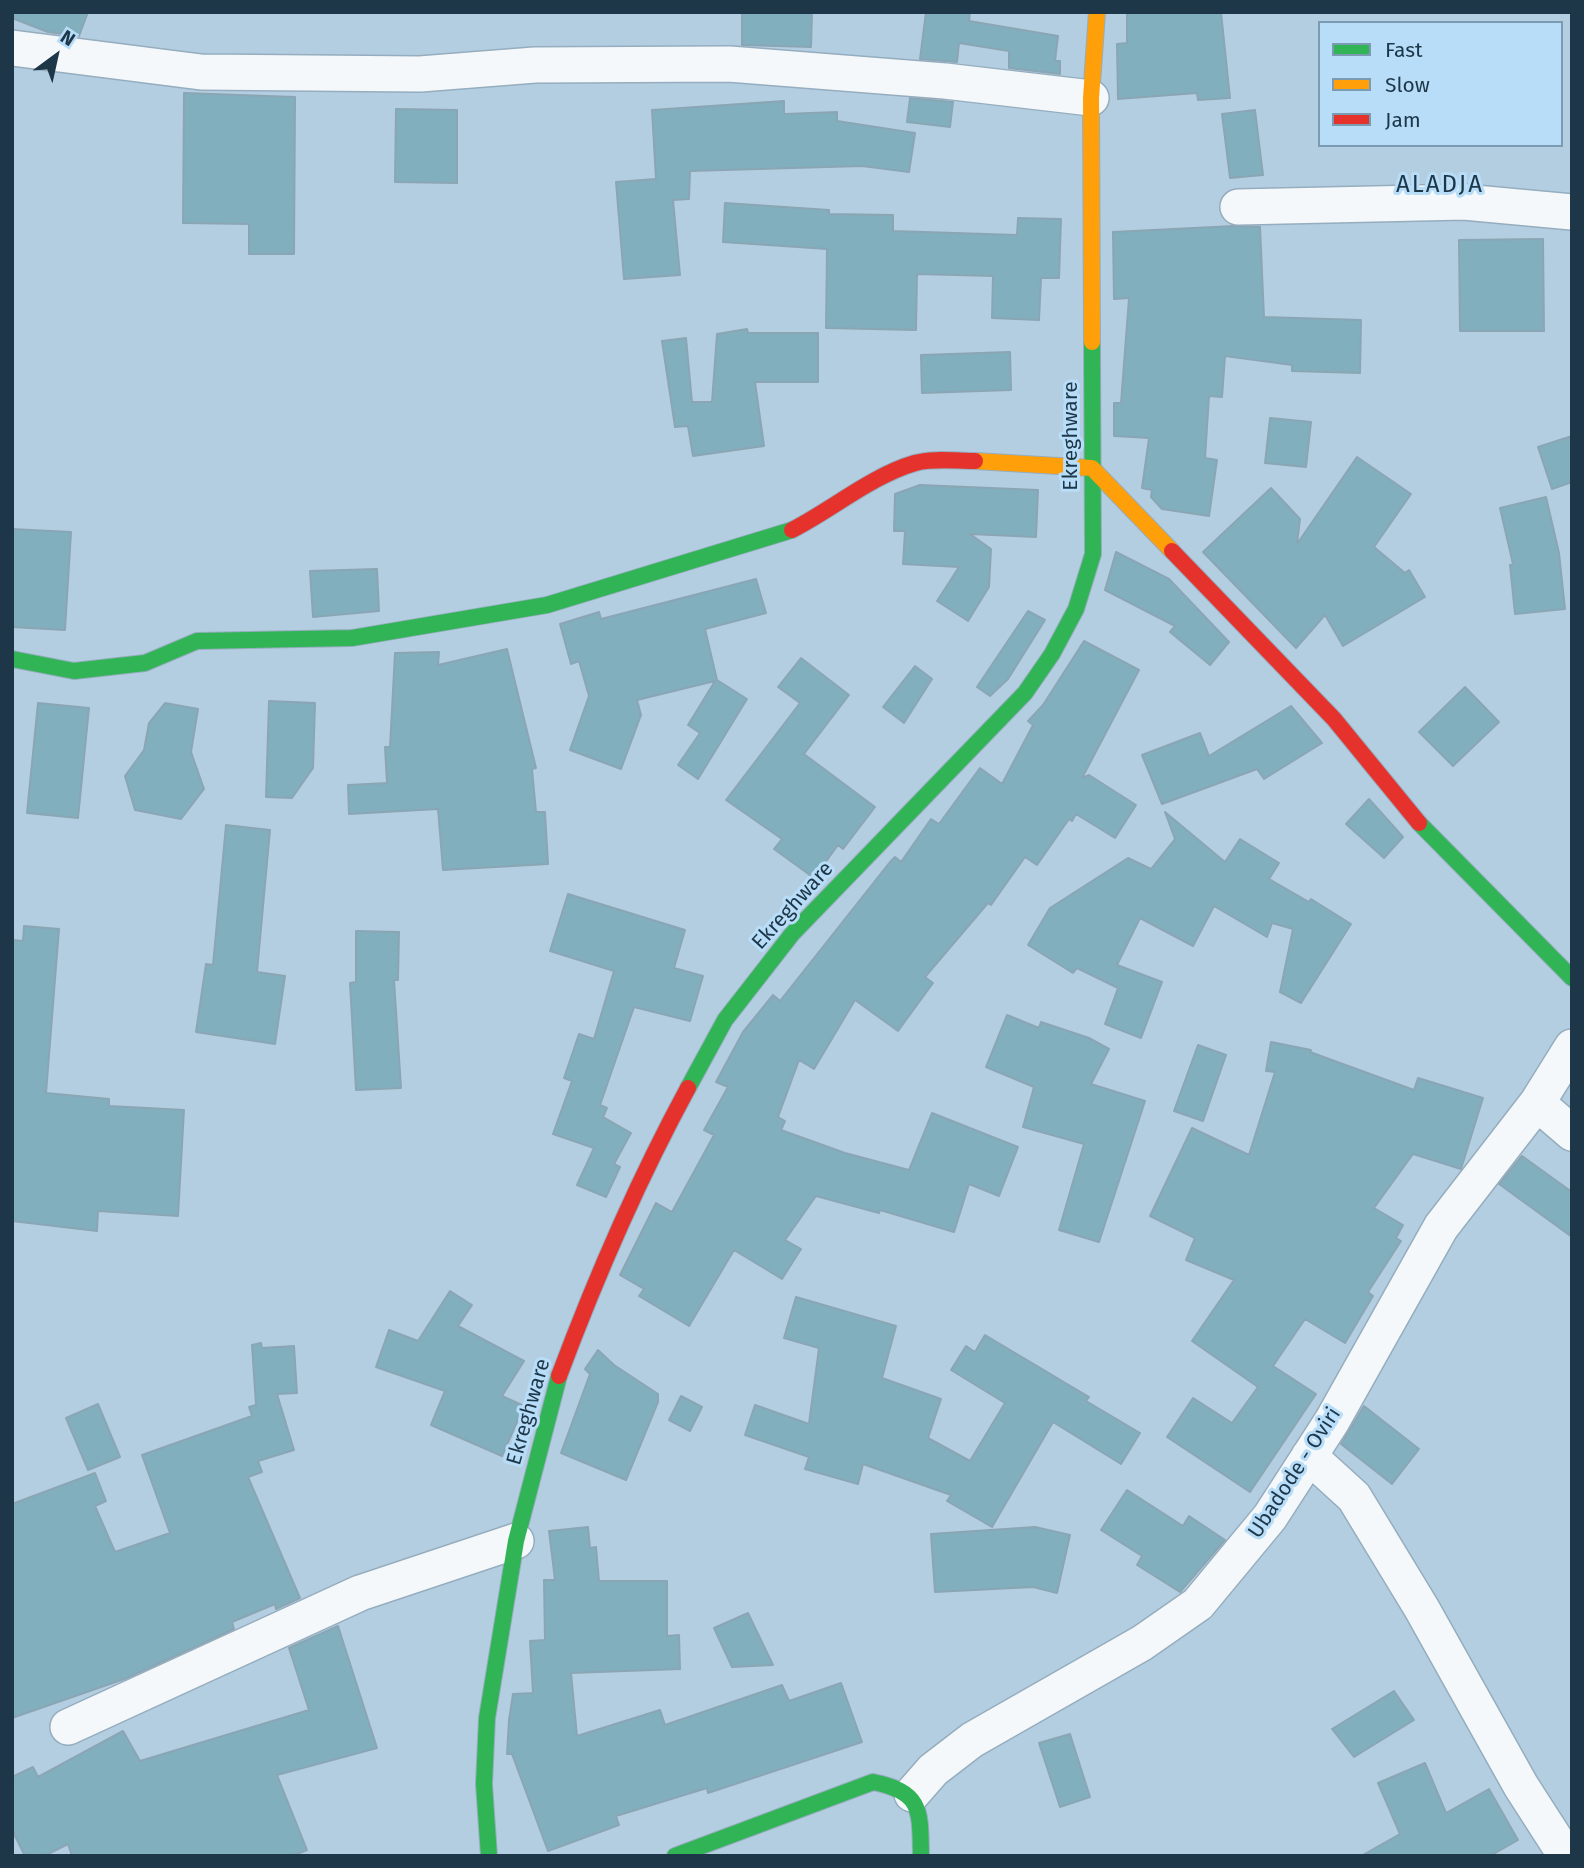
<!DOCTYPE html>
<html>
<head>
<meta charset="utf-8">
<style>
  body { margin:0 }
  #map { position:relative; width:1584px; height:1868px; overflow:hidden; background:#b4cee1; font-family:"Fira Sans",sans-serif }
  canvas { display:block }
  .frame { position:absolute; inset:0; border:14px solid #1d3749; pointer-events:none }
  .legend { position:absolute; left:1318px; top:21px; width:245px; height:126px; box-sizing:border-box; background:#b8ddf8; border:2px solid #7a9bb2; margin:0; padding:9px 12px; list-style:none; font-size:21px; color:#1d3749 }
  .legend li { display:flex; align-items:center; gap:14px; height:35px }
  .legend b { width:35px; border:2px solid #7a9bb2 }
  .north { position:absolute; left:21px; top:21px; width:70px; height:70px; -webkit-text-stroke:5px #b8ddf8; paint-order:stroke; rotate:33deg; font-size:19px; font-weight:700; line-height:28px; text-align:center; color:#1d3749 }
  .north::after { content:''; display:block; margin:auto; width:24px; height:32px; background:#1d3749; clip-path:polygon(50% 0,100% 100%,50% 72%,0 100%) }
</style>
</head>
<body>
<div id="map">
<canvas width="1584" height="1868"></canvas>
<div class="frame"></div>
<ul class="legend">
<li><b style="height:9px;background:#30b455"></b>Fast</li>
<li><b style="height:9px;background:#ff9f0a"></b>Slow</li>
<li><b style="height:9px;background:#e5322d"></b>Jam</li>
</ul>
<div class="north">N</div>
</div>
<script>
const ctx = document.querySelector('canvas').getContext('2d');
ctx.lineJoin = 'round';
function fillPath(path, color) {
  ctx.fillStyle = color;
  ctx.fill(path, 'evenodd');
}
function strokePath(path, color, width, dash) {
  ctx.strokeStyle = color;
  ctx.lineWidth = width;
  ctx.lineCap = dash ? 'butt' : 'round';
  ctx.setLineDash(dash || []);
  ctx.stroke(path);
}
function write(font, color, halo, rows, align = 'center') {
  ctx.font = font + ' "Fira Sans",sans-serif';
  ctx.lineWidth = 6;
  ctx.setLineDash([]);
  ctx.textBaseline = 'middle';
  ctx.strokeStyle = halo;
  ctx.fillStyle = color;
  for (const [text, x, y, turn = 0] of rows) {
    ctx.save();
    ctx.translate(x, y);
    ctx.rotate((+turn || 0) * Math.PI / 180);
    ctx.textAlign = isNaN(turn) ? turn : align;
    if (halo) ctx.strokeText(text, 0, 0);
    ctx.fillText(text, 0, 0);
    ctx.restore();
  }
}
const building = new Path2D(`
  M 12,12 L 88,12 L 79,36 L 48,32 L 12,18 Z
  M 742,12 L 812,12 L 811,47 L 742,45 Z
  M 926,12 L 970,12 L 969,21 L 1058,36 L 1055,61 L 1060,61 L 1060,74 L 1009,68 L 1009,51 L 959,43 L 957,62 L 920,59 Z
  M 1127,12 L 1221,12 L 1230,98 L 1198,100 L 1197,93 L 1118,99 L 1117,44 L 1127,43 Z
  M 184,93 L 295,97 L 294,254 L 249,254 L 249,224 L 183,223 Z
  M 910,98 L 953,102 L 950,127 L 907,122 Z
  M 784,101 L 784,114 L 837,112 L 837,121 L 915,133 L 909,172 L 862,166 L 690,171 L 689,199 L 673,200 L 680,275 L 624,279 L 616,182 L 656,179 L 652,110 Z
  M 396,109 L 457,110 L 457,183 L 395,182 Z
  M 1255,110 L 1263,175 L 1230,178 L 1222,114 Z
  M 725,203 L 829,210 L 829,214 L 893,215 L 893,231 L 1017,235 L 1018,218 L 1061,219 L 1059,278 L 1041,278 L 1039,320 L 992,318 L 993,276 L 917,274 L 916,330 L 826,328 L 827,249 L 723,242 Z
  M 1234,226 L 1260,227 L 1264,317 L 1361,320 L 1360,373 L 1292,371 L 1292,365 L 1225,356 L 1222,397 L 1209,396 L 1205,458 L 1217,460 L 1209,516 L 1162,509 L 1151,497 L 1152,490 L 1142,488 L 1149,438 L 1114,436 L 1114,403 L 1121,403 L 1129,298 L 1114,299 L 1113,232 Z
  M 1543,239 L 1544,331 L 1460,331 L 1459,240 Z
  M 747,329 L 748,333 L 818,333 L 818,382 L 755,382 L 764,446 L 693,456 L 688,426 L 675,427 L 662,341 L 686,338 L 692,402 L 712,402 L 717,334 Z
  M 1010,352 L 1011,390 L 922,393 L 921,355 Z
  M 1270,418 L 1311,422 L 1306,467 L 1265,463 Z
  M 1572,436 L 1572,482 L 1552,489 L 1538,447 Z
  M 1357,457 L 1411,494 L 1374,547 L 1405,573 L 1409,570 L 1425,597 L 1343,646 L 1325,615 L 1296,648 L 1203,552 L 1271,488 L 1300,519 L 1297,544 Z
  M 920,485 L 1038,490 L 1036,537 L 970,534 L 991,549 L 989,587 L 968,621 L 937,601 L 959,567 L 903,564 L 905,531 L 894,531 L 895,494 Z
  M 1546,497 L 1559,553 L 1565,609 L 1515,614 L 1510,565 L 1513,564 L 1500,508 Z
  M 12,529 L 71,532 L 65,630 L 12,627 Z
  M 1116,552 L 1169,579 L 1229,642 L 1210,665 L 1170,632 L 1175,626 L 1105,590 Z
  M 377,569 L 379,611 L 313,617 L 310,571 Z
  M 756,579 L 766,613 L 705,629 L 717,680 L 747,699 L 698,779 L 678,765 L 700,733 L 688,725 L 715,681 L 637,700 L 641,715 L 621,769 L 570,750 L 589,696 L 579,661 L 571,664 L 560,624 L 599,612 L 601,619 Z
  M 1028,611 L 1045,620 L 1008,679 L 990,696 L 977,687 Z
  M 1084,641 L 1139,670 L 1082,778 L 1089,775 L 1136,805 L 1115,838 L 1076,814 L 1072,821 L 1069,819 L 1037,865 L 1025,857 L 991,905 L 988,903 L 925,977 L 933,983 L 898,1031 L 855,1000 L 814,1069 L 799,1060 L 778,1117 L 785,1121 L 781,1130 L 845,1153 L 909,1170 L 932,1113 L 1018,1147 L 999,1196 L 969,1184 L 954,1232 L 880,1210 L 879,1213 L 816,1196 L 785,1240 L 801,1249 L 782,1279 L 734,1250 L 689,1326 L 639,1296 L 644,1289 L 620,1275 L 656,1203 L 672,1212 L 714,1135 L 704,1130 L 728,1087 L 716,1082 L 743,1032 L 773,995 L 780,1001 L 890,862 L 895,857 L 901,862 L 931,819 L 939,824 L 980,768 L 1002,784 L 1033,725 L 1028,721 L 1043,705 Z
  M 507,649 L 536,768 L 532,769 L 536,812 L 545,812 L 548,864 L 443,870 L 438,809 L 349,814 L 348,785 L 387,783 L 385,747 L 390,747 L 395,653 L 439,652 L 438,665 Z
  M 801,658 L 849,695 L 804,754 L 875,807 L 843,849 L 838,845 L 814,878 L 774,849 L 782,839 L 726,800 L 800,703 L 778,687 Z
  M 915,666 L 932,679 L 904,723 L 883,707 Z
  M 1465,687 L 1499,722 L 1453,766 L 1419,732 Z
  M 269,701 L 315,703 L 313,768 L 292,798 L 266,797 Z
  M 38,703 L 89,708 L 78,818 L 27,813 Z
  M 165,703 L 198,709 L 191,752 L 204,789 L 181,819 L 135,810 L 125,776 L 144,750 L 149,723 Z
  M 1291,706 L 1322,743 L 1264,779 L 1257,769 L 1162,804 L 1142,755 L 1200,733 L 1209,756 Z
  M 1369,799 L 1403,837 L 1384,858 L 1346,824 Z
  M 1165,812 L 1225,862 L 1240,839 L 1279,863 L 1269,879 L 1309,902 L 1311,899 L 1351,924 L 1301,1003 L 1280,992 L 1293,929 L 1272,923 L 1267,937 L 1214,906 L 1193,946 L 1140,918 L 1117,965 L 1162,982 L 1141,1038 L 1105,1024 L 1118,988 L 1077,968 L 1073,973 L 1028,945 L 1050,908 L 1128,858 L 1151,869 L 1175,839 Z
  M 226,825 L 270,830 L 257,972 L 285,976 L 275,1044 L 196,1032 L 206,964 L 213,965 Z
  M 568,894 L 685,930 L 674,968 L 703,976 L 690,1021 L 634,1007 L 600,1105 L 607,1108 L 603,1117 L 631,1133 L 614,1164 L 620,1167 L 606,1197 L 577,1185 L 594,1148 L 553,1134 L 572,1081 L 564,1078 L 579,1034 L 594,1039 L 614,971 L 550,951 Z
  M 24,926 L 59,929 L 46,1093 L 109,1099 L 109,1106 L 184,1110 L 178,1216 L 98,1211 L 97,1231 L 12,1221 L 12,940 L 23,941 Z
  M 356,931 L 399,932 L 398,980 L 394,980 L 401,1088 L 356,1090 L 350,983 L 356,982 Z
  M 1007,1015 L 1039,1028 L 1041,1022 L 1089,1038 L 1109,1049 L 1091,1084 L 1145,1101 L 1099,1242 L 1059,1230 L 1084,1144 L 1023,1127 L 1034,1087 L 986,1067 Z
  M 1271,1042 L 1311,1050 L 1310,1052 L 1414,1090 L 1418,1078 L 1483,1098 L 1461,1169 L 1413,1154 L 1374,1208 L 1403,1225 L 1396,1238 L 1401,1241 L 1368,1292 L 1373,1296 L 1345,1343 L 1305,1319 L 1273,1366 L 1316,1394 L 1250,1492 L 1167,1437 L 1193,1398 L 1232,1423 L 1258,1387 L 1192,1341 L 1234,1280 L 1186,1260 L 1195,1238 L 1150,1216 L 1192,1128 L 1249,1155 L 1275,1072 L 1266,1071 Z
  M 1198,1045 L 1226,1055 L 1203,1121 L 1174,1111 Z
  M 1522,1156 L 1572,1192 L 1572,1237 L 1499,1184 Z
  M 450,1291 L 472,1305 L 458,1326 L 524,1361 L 502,1396 L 524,1406 L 502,1456 L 431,1425 L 445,1391 L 376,1367 L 389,1330 L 418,1341 Z
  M 796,1297 L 896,1326 L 882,1378 L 941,1399 L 928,1438 L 970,1461 L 1005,1403 L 951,1370 L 966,1346 L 975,1352 L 985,1335 L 1089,1397 L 1086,1401 L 1140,1433 L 1121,1464 L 1053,1422 L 992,1527 L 947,1501 L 951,1495 L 863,1464 L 858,1484 L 805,1469 L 809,1457 L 745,1435 L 755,1405 L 809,1424 L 819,1348 L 784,1338 Z
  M 261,1343 L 262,1348 L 294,1346 L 297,1393 L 277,1394 L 294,1450 L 258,1461 L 262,1472 L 248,1477 L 300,1598 L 276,1609 L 275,1604 L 232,1622 L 234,1629 L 127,1678 L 12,1718 L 12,1504 L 95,1473 L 106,1501 L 95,1506 L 115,1552 L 170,1533 L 142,1455 L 252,1416 L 249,1407 L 256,1405 L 252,1345 Z
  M 598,1350 L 614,1365 L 658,1394 L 658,1402 L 626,1480 L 561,1453 L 590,1374 L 585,1369 Z
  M 681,1396 L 702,1407 L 690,1431 L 669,1420 Z
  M 98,1404 L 120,1457 L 88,1470 L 66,1418 Z
  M 1364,1406 L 1419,1449 L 1392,1484 L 1341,1444 Z
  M 1127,1490 L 1183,1526 L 1189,1516 L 1225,1540 L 1180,1592 L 1137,1565 L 1142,1556 L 1101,1530 Z
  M 588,1527 L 590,1548 L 596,1547 L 599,1581 L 667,1581 L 667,1636 L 679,1635 L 680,1669 L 571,1673 L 577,1736 L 660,1710 L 665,1725 L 782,1685 L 789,1701 L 841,1683 L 862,1742 L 708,1793 L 707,1788 L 616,1816 L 619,1825 L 548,1851 L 512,1754 L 507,1754 L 509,1720 L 513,1694 L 533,1693 L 530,1641 L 545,1640 L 544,1580 L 555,1580 L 549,1531 Z
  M 1035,1527 L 1070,1535 L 1057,1593 L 1033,1587 L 935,1592 L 931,1534 Z
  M 748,1613 L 773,1665 L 732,1667 L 714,1628 Z
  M 338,1626 L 377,1748 L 277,1775 L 307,1850 L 292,1856 L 72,1856 L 68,1844 L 44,1856 L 25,1856 L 12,1830 L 12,1777 L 33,1767 L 38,1777 L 123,1731 L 140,1761 L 309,1710 L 289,1648 Z
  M 1394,1691 L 1414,1720 L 1354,1757 L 1332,1729 Z
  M 1070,1734 L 1090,1797 L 1060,1807 L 1039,1743 Z
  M 1425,1763 L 1446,1813 L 1489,1789 L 1518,1840 L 1490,1856 L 1361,1856 L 1400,1834 L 1378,1783 Z`);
fillPath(building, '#82afbe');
strokePath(building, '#8aa6b4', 2);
const street = new Path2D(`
  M 12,48 L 201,72 L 420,74 L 535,65 L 729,64 L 945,81 L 1091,98
  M 1238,207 L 1464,202 L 1572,212
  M 1537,1103 L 1572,1133
  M 1309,1456 L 1354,1497 L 1422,1609 L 1521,1786 L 1566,1856
  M 68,1727 L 360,1593 L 516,1541
  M 912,1794 L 933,1770 L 972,1740 L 1142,1643 L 1198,1604 L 1270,1517 L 1332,1421 L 1441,1227 L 1537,1103 L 1572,1047`);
const fast = new Path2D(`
  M 12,659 L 74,671 L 145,663 L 197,641 L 352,638 L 547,605 L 792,530
  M 1419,823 L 1572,978
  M 688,1088 L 725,1020 L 792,934 L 1025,693 L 1052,654 L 1076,609 L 1093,554 L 1092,342
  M 489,1856 L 484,1784 L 487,1718 L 516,1541 L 559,1376
  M 675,1856 L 873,1782 C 923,1792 920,1811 921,1856`);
const slow = new Path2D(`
  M 1092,342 L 1091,98 L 1097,12
  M 975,461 L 1092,468 L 1172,551`);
const jam = new Path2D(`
  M 792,530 C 833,509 871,476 915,463 C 933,458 956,461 975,461
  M 1172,551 L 1334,719 L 1419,823
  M 559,1376 C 596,1277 637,1182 688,1088`);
strokePath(street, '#95adbe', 38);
strokePath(fast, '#95adbe', 18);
strokePath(slow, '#95adbe', 18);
strokePath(jam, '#95adbe', 18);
strokePath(street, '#f4f8fa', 35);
strokePath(fast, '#30b455', 16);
strokePath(slow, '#ff9f0a', 16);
strokePath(jam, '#e5322d', 16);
write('21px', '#1d3749', '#b8ddf8', [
  ["Ekreghware",1071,436,-90],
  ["Ekreghware",793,906,-48],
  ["Ekreghware",529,1412,-74],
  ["Ubadode - Oviri",1295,1473,-57]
]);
ctx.letterSpacing = '2px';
write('24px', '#1d3749', '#b8ddf8', [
  ["ALADJA",1440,185]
]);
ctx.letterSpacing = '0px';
</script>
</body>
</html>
